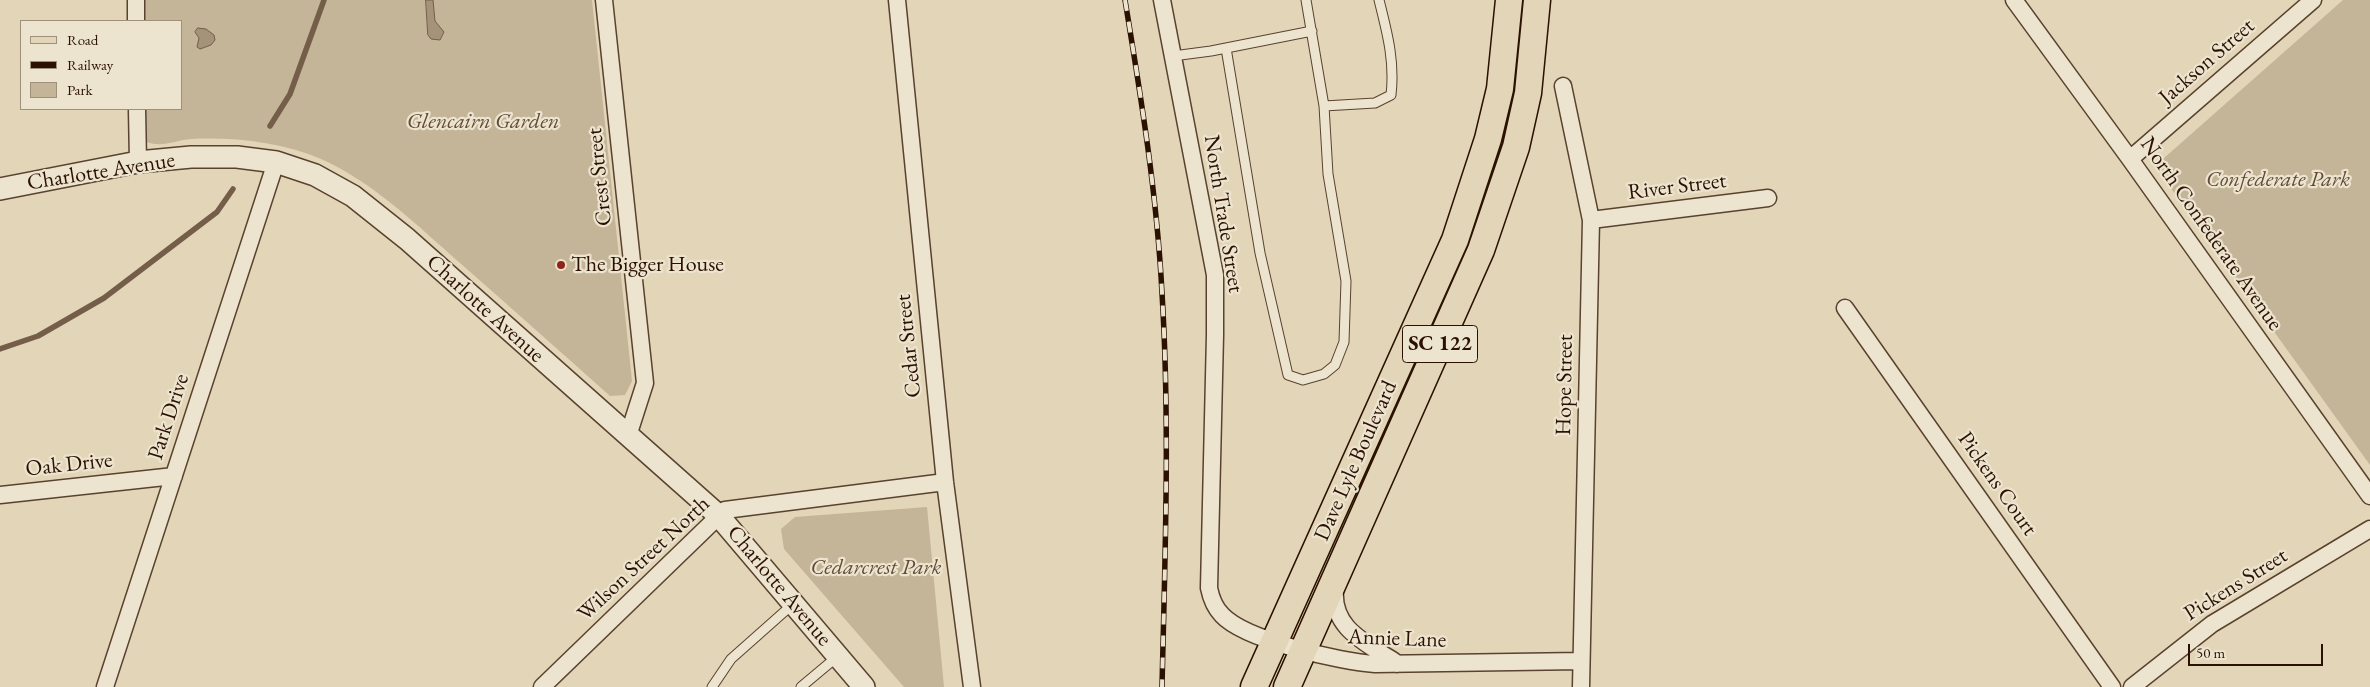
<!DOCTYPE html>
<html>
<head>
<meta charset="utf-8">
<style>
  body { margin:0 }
  #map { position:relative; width:2370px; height:687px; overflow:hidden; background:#e3d5b7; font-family:"EB Garamond",serif }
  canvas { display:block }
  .legend { position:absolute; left:20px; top:20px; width:162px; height:90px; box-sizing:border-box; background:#ede4d0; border:1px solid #9f907d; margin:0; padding:6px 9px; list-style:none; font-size:15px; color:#2b1100 }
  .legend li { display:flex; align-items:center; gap:10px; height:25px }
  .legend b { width:25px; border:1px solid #9f907d }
  .scale { position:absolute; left:2188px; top:644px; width:135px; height:22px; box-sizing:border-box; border:2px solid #2b1100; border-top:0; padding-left:6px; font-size:15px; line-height:18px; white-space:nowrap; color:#2b1100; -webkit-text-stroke:4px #ede4d0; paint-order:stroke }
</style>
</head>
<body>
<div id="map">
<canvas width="2370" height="687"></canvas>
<ul class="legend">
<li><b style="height:6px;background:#e3d5b7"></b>Road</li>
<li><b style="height:6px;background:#2b1100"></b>Railway</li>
<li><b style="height:14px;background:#c4b498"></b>Park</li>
</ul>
<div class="scale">50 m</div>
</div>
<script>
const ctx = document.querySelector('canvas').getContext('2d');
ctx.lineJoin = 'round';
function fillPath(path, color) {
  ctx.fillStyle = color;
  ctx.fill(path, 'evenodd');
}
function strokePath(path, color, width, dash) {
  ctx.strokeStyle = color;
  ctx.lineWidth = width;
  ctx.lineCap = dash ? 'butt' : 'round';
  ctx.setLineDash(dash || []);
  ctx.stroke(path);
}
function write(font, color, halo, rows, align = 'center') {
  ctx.font = font + ' "EB Garamond",serif';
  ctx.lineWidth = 4.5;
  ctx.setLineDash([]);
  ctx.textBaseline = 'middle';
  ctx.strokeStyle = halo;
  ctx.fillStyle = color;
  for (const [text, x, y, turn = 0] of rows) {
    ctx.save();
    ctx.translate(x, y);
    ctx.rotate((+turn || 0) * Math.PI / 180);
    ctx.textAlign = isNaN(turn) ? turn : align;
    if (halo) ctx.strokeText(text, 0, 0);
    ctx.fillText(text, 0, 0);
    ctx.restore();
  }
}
fillPath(new Path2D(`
  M 144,0 L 592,0 L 632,381 L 625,395 L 610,396 C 560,351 510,307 460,263 C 418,226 373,182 321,159 C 281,142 234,137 191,139 C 176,140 162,148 147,142 L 144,128 L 144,109 L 181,109 L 181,21 L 144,21 Z
  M 2343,0 L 2370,0 L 2370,465 L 2155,166 Z
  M 927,507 L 944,687 L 904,687 L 784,549 L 781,529 L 795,517 Z`), '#c4b498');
const water = new Path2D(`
  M 426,0 L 433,0 L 435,21 L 444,32 L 440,40 L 431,39 L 428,35 Z
  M 198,28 L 206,29 L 214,35 L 215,40 L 211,45 L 200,49 L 197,47 L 199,38 L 195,32 Z`);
fillPath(water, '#a49279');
strokePath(water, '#745e49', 1);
strokePath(new Path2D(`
  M 270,126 L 290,94 L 324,0
  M 0,349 L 38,336 L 104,298 L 217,212 L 233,189`), '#745e49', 5.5);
const service = new Path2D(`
  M 1226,48 L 1260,253 L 1288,375 L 1303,380 L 1324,374 L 1335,365 L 1344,342 L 1346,281 L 1328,174 L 1324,106 L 1306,0
  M 1173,56 L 1211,51 L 1312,31
  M 1324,106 L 1375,103 L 1391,95 C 1395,61 1387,32 1379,0
  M 712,687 L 731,659 L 793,604
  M 801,687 L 838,656`);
const minor = new Path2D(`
  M 136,0 L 136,21
  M 604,0 L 645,383 L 628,436
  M 897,0 L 945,482 L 972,687
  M 1162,0 L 1215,275 L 1215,335 L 1209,588 C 1211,598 1214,607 1222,615 C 1245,640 1341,662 1375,664 L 1581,661
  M 2014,0 L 2130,159 L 2370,496
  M 1563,86 L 1591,220 L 1581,687
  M 137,109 L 138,162
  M 2130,159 L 2313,0
  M 1591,220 L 1768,198
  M 1845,308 L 2112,687
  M 0,495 L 174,476
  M 1335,589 C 1332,622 1355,637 1381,653 C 1386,657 1393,659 1397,664
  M 105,687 L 276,162
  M 542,687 L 725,510 L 945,482
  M 2132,687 L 2212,624 L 2370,529`);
const tertiary = new Path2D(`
  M 0,189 L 138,162 L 191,157 L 237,157 L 276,162 L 315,175 L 353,196 L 407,239 L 718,515 L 864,687`);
const primary = new Path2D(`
  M 1254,687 L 1455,240 L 1488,139 L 1500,89 L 1509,0
  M 1287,687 L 1481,250 L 1516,147 L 1528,93 L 1537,0`);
strokePath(service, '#59422e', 11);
strokePath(minor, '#59422e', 19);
strokePath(tertiary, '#59422e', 24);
strokePath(primary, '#2b1100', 29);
strokePath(service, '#ede4d0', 9);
strokePath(minor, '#ede4d0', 16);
strokePath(tertiary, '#ede4d0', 21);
strokePath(primary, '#e3d5b7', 26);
const rail = new Path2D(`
  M 1125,0 C 1141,97 1157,195 1162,293 C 1170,424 1165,556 1162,687`);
strokePath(rail, '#2b1100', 5.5);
strokePath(rail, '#ede4d0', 4, [11]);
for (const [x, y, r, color] of [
  [561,265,5,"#8f2418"]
]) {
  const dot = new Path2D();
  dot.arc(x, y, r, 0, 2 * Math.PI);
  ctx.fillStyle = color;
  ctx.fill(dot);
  strokePath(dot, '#ede4d0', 2);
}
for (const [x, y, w] of [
  [1440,344,75]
]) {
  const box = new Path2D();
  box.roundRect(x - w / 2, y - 18.5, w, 37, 4);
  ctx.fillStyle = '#ede4d0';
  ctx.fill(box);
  strokePath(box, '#2b1100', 1);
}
write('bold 21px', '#2b1100', null, [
  ["SC 122",1440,344]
]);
write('22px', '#2b1100', '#ede4d0', [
  ["Jackson Street",2207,62,-41],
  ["Charlotte Avenue",101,172,-9],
  ["Crest Street",600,177,-96],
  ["River Street",1677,187,-7],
  ["North Trade Street",1223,214,81],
  ["North Confederate Avenue",2211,234,55],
  ["Charlotte Avenue",485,309,42],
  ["Cedar Street",909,346,-96],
  ["Hope Street",1565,385,-89],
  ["Park Drive",169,417,-72],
  ["Dave Lyle Boulevard",1356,461,-66],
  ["Oak Drive",69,465,-6],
  ["Pickens Court",1997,484,55],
  ["Wilson Street North",644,559,-43],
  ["Pickens Street",2236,585,-32],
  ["Charlotte Avenue",779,586,50],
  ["Annie Lane",1397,639,2]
]);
write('italic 22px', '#614a35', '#ede4d0', [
  ["Glencairn Garden",483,122],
  ["Confederate Park",2278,180],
  ["Cedarcrest Park",876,568]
]);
write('22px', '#2b1100', '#ede4d0', [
  ["The Bigger House",571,265]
], 'left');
</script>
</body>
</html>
